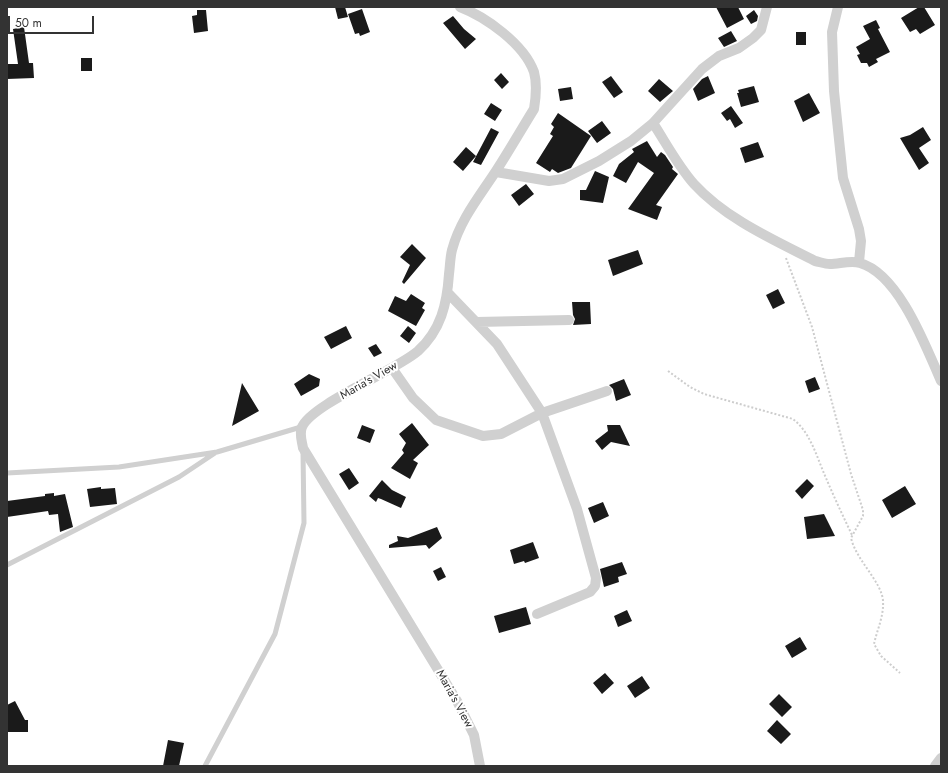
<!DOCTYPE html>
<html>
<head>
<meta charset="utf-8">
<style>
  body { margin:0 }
  #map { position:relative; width:948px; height:773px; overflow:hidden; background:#fff; font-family:Jost,sans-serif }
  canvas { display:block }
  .frame { position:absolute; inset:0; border:8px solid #333; pointer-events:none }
  .scale { position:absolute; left:8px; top:16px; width:86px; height:18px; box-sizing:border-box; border:2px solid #333; border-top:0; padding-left:5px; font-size:12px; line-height:14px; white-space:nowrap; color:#333; -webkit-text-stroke:3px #fff; paint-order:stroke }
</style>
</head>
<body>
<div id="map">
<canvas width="948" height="773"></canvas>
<div class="frame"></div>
<div class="scale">50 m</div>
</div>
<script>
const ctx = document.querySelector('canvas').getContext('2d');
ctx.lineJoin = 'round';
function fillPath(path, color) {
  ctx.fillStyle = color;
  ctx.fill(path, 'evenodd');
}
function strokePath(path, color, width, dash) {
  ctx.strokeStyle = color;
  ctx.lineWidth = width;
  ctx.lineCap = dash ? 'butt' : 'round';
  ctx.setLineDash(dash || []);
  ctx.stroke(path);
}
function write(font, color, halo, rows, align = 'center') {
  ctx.font = font + ' Jost,sans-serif';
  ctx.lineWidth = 4;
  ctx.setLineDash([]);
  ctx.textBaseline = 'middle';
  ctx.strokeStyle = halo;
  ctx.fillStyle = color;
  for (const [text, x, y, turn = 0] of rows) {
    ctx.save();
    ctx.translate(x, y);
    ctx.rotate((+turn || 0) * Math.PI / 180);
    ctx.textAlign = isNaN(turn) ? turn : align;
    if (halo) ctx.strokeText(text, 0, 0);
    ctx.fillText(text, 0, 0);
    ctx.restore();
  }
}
fillPath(new Path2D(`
  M 335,7 L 345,7 L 348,17 L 338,19 Z
  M 716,7 L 738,7 L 744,19 L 727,28 Z
  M 919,7 L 924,7 L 935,25 L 920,34 L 916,29 L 910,32 L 901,18 Z
  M 362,9 L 370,32 L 360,36 L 359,33 L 355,34 L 348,14 Z
  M 197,10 L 206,10 L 208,31 L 194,33 L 192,16 L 197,15 Z
  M 754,10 L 758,16 L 757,21 L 751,24 L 746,16 Z
  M 453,16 L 464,29 L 476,39 L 465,49 L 443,23 Z
  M 876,20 L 880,28 L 878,29 L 890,52 L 876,59 L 878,62 L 869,67 L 867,63 L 861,63 L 857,55 L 860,54 L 856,47 L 870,39 L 863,26 Z
  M 24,27 L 29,63 L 33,63 L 34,78 L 7,79 L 7,64 L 18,64 L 13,29 Z
  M 731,31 L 737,41 L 724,47 L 718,38 Z
  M 796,32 L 806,32 L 806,45 L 796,45 Z
  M 81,58 L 92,58 L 92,71 L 81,71 Z
  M 501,73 L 509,82 L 502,89 L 494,80 Z
  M 611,76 L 623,92 L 614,98 L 602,82 Z
  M 708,76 L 715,93 L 698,101 L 693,89 L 702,79 Z
  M 659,79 L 673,91 L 660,102 L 648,91 Z
  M 754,86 L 759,102 L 741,107 L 737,93 L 739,93 L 738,90 Z
  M 571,87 L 573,99 L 560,101 L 558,89 Z
  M 809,93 L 820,113 L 803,122 L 794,101 Z
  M 491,103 L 502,110 L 495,121 L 484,114 Z
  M 731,106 L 743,123 L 735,128 L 730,119 L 727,121 L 721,113 Z
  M 558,113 L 591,136 L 571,168 L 558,173 L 552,169 L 550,172 L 536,163 L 553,136 L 550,134 L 554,127 L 551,124 Z
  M 602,121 L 611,133 L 597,143 L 588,131 Z
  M 923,127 L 931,140 L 919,148 L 929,163 L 919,170 L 900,138 L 910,135 Z
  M 491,128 L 499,132 L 481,165 L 473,162 Z
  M 647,141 L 657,157 L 661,152 L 665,155 L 673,167 L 672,169 L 678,174 L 656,205 L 662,207 L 657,220 L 628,209 L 654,173 L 638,162 L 626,183 L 613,176 L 619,164 L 634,152 L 632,149 Z
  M 758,142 L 764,157 L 745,163 L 740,148 Z
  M 466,147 L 476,156 L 463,171 L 453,162 Z
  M 595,171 L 609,177 L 603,203 L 580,200 L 580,190 L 586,190 Z
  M 526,184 L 534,194 L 519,206 L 511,195 Z
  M 412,244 L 426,258 L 404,284 L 402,282 L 410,265 L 400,257 Z
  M 638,250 L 643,264 L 613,276 L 608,260 Z
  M 778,289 L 785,303 L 773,309 L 766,295 Z
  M 411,294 L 425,303 L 422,308 L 425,310 L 416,326 L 388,311 L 395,296 L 406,301 Z
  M 572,302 L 590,302 L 591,324 L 573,325 L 575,319 L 573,315 Z
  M 346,326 L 352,338 L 331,349 L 324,337 Z
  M 408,326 L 416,333 L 409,343 L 400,336 Z
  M 376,344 L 382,353 L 374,357 L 368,348 Z
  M 309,374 L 320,379 L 319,386 L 301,396 L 294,384 Z
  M 815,377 L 820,389 L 809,393 L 805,381 Z
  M 624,379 L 631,395 L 616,401 L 613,389 L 609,385 Z
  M 242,383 L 259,411 L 232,426 Z
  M 412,423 L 429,445 L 413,460 L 418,463 L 410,479 L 391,468 L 404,453 L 402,450 L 406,443 L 399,434 Z
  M 362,425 L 375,430 L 370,443 L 357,438 Z
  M 607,425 L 620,425 L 630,446 L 611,442 L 602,450 L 595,441 L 608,431 Z
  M 349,468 L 359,483 L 349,490 L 339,474 Z
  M 807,479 L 814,486 L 802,499 L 795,491 Z
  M 382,480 L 392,490 L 406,497 L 401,508 L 381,499 L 378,498 L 376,502 L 369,496 Z
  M 905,486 L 916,504 L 892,518 L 882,500 Z
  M 101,487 L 101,489 L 115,488 L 117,504 L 90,507 L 87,489 Z
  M 54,493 L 54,496 L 65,494 L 73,527 L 60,532 L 58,514 L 49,515 L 48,511 L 7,517 L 7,501 L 45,496 L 45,494 Z
  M 603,502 L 609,516 L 594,523 L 588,508 Z
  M 824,514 L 835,536 L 807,539 L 804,517 Z
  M 437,527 L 442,538 L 429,549 L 426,545 L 389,548 L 389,545 L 398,541 L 397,536 L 408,538 Z
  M 533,542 L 539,558 L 525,563 L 524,561 L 514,564 L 510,550 Z
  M 622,562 L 627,574 L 618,577 L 619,582 L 604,587 L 600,569 Z
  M 441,567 L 446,577 L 438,581 L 433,571 Z
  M 526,607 L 531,624 L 499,633 L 494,616 Z
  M 627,610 L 632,621 L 618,627 L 614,616 Z
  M 800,637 L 807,649 L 792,658 L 785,646 Z
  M 605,673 L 614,683 L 602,694 L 593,683 Z
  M 642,676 L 650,688 L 635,698 L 627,686 Z
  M 779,694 L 792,707 L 782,717 L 769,704 Z
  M 15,701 L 25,720 L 28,720 L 28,732 L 7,732 L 7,705 Z
  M 777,720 L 791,734 L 781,744 L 767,731 Z
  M 168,740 L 184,743 L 179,766 L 163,766 Z`), '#1a1a1a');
strokePath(new Path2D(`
  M 786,258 L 812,327 L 851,474 L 863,510 L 863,516 L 851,538 C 856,560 882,582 883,601 C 884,616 877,630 874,644 L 881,656 L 900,673
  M 668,371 L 690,387 L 704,394 L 793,419 C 811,433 817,458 826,478 C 834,497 843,516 852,535`), '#cdcdcd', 2, [2, 2]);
strokePath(new Path2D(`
  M 7,473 L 119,467 L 217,452 L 301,427
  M 7,565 L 179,477 L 215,453
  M 205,766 L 275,634 L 304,523 L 303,451`), '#d0d0d0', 5);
strokePath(new Path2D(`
  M 460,7 C 486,17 524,44 534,72 C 537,83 536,97 534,109 C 521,130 509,151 496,171 C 479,197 460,220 452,250 C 450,258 450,267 449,274 C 447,304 441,330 418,351 C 395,371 312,404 302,427 C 299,434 302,441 303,448 L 457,701 L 474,735 L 480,766
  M 838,7 L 832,32 L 834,91 L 843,178 L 859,229 L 861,241 L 859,262
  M 653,123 C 666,143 678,166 694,184 C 726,219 774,240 815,261 C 820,262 825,264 830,264 C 839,264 851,260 860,263 C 899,274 926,347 941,381
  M 496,172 L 549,181 L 563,179 L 599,161 L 631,141 L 653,123 L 702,69 L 719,56 L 739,48 L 753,38 L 761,30 L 767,7
  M 448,293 L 497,344 L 542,413 L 577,509 L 596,578 L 595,586 L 590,592 L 537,614
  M 477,322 L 569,320
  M 392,368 L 413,398 L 436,420 L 483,436 L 501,434 L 542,413 L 607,391
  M 935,766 L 941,758`), '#d0d0d0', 10);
write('12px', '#333', '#fff', [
  ["Maria's View",369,381,-30],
  ["Maria's View",454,699,61]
]);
</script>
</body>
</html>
